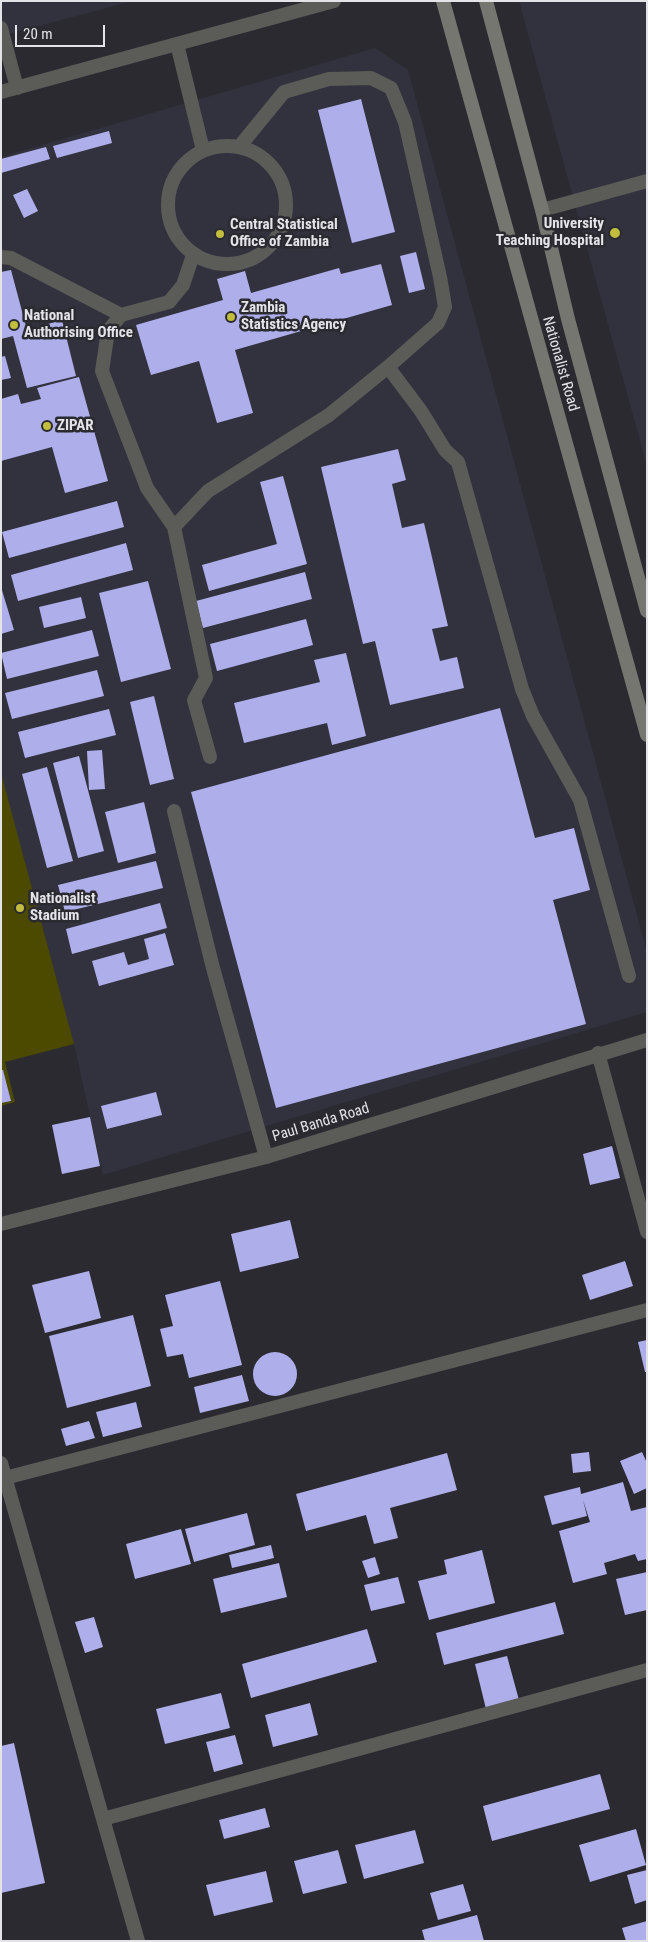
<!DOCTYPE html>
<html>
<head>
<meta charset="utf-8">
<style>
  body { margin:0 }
  #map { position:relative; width:648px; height:1942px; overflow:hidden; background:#2a2a30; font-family:"Roboto Condensed",sans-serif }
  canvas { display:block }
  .frame { position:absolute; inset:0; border:2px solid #e3e3e8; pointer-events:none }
  .scale { position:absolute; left:15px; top:25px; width:90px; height:22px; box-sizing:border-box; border:2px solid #e3e3e8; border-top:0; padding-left:6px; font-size:15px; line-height:18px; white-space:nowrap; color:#e3e3e8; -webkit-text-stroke:4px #2a2a30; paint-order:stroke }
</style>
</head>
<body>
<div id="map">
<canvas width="648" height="1942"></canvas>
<div class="frame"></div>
<div class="scale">20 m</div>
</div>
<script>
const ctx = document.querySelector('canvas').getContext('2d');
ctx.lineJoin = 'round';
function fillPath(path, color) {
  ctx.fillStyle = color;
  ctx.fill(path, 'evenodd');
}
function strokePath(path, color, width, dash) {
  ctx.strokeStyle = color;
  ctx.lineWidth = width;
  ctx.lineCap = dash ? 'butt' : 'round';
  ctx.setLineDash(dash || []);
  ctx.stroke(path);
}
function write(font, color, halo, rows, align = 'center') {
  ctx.font = font + ' "Roboto Condensed",sans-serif';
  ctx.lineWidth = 5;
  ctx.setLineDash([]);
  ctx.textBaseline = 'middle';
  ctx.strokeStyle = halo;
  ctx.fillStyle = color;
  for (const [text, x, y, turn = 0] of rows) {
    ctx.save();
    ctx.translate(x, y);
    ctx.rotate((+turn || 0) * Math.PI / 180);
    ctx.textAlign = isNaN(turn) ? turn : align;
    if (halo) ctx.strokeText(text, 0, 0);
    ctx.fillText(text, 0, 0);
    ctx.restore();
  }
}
fillPath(new Path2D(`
  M 1,1 L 133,1 L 1,36 Z
  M 519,1 L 647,1 L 647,466 Z
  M 375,48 L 408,70 L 647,952 L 647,1012 L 103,1175 L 74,1044 L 1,775 L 1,157 Z`), '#32323e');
fillPath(new Path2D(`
  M 1,773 L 74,1044 L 5,1062 L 15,1102 L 1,1106 Z`), '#4c4900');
fillPath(new Path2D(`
  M 361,99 L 395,232 L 352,243 L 318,110 Z
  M 109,131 L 112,143 L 57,158 L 53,146 Z
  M 46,147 L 50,159 L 1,173 L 1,159 Z
  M 27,189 L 38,211 L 24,218 L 13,195 Z
  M 416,252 L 425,289 L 409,293 L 400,256 Z
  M 381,264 L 392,305 L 235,350 L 253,413 L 217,423 L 199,361 L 151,375 L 136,325 L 223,300 L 217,279 L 245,271 L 251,293 L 339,268 L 341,274 Z
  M 11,270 L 27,330 L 62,320 L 76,376 L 27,388 L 13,336 L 1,339 L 1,272 Z
  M 5,356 L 11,378 L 1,380 L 1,357 Z
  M 79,377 L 108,481 L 65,493 L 52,447 L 1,461 L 1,399 L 18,394 L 21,404 L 41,399 L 37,388 Z
  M 398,449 L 406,480 L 392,484 L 402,528 L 424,523 L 448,626 L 432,629 L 440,661 L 457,657 L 464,688 L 390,705 L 375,641 L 363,644 L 321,467 Z
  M 283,476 L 307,564 L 209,591 L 202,565 L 277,544 L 260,482 Z
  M 117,501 L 124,527 L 9,558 L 2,532 Z
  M 126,543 L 133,570 L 18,601 L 11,575 Z
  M 305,572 L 312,599 L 203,628 L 196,601 Z
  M 148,581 L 171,669 L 121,682 L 99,593 Z
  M 1,587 L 14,630 L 1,634 Z
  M 81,597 L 86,618 L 44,628 L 39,607 Z
  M 306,619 L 313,645 L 217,671 L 210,644 Z
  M 92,630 L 99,656 L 7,679 L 1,653 Z
  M 346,653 L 366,736 L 332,745 L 327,723 L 244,743 L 234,703 L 320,682 L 314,660 Z
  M 97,670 L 104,696 L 12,719 L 5,693 Z
  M 154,696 L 174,779 L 150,785 L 130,702 Z
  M 500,708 L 535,838 L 574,828 L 590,890 L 553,900 L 586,1024 L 276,1108 L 191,792 Z
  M 109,709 L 116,735 L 25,758 L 18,732 Z
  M 102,750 L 105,789 L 89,790 L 87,751 Z
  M 79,756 L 104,851 L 78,858 L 53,763 Z
  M 47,767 L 73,861 L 47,868 L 22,774 Z
  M 144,802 L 156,853 L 118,863 L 105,812 Z
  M 156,861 L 163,888 L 65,912 L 58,885 Z
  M 160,903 L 167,928 L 72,954 L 66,929 Z
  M 165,933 L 174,965 L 99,986 L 92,961 L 124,952 L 128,965 L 149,959 L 144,939 Z
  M 1,1070 L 3,1070 L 11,1101 L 1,1103 Z
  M 156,1092 L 162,1115 L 107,1129 L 101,1106 Z
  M 90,1117 L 100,1166 L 62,1174 L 52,1125 Z
  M 612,1146 L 620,1178 L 590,1185 L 583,1154 Z
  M 290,1220 L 299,1258 L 240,1272 L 231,1234 Z
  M 625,1261 L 633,1286 L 590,1300 L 582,1275 Z
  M 89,1271 L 101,1318 L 45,1333 L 32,1285 Z
  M 220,1281 L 242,1365 L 189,1378 L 183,1354 L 167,1357 L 160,1329 L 173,1326 L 165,1295 Z
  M 133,1315 L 151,1386 L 67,1408 L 49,1336 Z
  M 647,1340 L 647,1372 L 645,1372 L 638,1342 Z
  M253 1374a22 22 0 1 1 44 0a22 22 0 1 1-44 0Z
  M 242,1375 L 249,1401 L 200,1413 L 194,1387 Z
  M 136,1402 L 142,1427 L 103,1437 L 96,1412 Z
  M 89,1421 L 95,1438 L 66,1446 L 61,1429 Z
  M 589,1452 L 591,1471 L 573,1473 L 571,1454 Z
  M 642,1452 L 647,1463 L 647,1488 L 634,1494 L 620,1461 Z
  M 447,1453 L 457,1490 L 390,1508 L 398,1538 L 374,1544 L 366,1515 L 306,1531 L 296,1494 Z
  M 623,1482 L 631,1511 L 647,1507 L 647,1559 L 638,1561 L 635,1554 L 604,1563 L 607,1574 L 573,1583 L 559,1531 L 590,1522 L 583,1500 L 587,1516 L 552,1525 L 544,1496 L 580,1487 L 581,1494 Z
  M 247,1513 L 255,1545 L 194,1562 L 185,1529 Z
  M 181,1529 L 191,1564 L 135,1579 L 126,1544 Z
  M 271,1545 L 274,1558 L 232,1568 L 229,1555 Z
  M 482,1550 L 495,1603 L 429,1620 L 418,1581 L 447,1574 L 444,1560 Z
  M 375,1557 L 380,1574 L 368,1578 L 362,1561 Z
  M 279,1563 L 287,1597 L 221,1613 L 213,1579 Z
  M 647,1572 L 647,1610 L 625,1615 L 616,1579 Z
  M 398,1577 L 405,1603 L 371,1611 L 364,1585 Z
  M 555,1602 L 564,1634 L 444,1665 L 436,1633 Z
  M 94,1617 L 103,1647 L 85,1653 L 75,1622 Z
  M 367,1629 L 377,1662 L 251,1698 L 242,1664 Z
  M 507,1656 L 519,1700 L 486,1709 L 475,1664 Z
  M 221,1693 L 230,1728 L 165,1744 L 156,1709 Z
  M 310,1703 L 318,1735 L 273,1747 L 265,1715 Z
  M 235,1735 L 243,1764 L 214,1772 L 206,1742 Z
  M 14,1743 L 45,1883 L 1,1893 L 1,1746 Z
  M 600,1774 L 610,1809 L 492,1841 L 483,1806 Z
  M 265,1808 L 270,1827 L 224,1839 L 219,1820 Z
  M 636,1829 L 646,1865 L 590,1882 L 579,1845 Z
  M 415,1830 L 424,1863 L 364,1879 L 355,1845 Z
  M 338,1850 L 347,1883 L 303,1894 L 294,1861 Z
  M 647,1870 L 647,1900 L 635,1904 L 627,1875 Z
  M 266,1871 L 273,1902 L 214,1916 L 206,1885 Z
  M 463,1884 L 471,1911 L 438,1920 L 430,1893 Z
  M 477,1915 L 484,1941 L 425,1941 L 422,1930 Z
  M 647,1921 L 647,1941 L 626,1941 L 622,1928 Z`), '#aeaeeb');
strokePath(new Path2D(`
  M 1,28 L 17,88
  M 177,44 L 203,150
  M168 205a59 59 0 1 1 118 0a59 59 0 1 1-118 0Z
  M 542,210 L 647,181
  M 193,255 L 183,285 L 169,302 L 121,315 L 108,331 L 102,371 L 147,488 L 174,527 L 206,678 L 194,700 L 210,757
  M 1,257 L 11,258 L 121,315
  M 388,367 L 421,411 L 445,450 L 458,462 L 522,689 L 533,716 L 580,800 L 629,976
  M 174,527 L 208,491 L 329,415 L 388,367 L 438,323 L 445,307 L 440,277 L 405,122 L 391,88 L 371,78 L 329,79 L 284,92 L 239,147
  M 174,811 L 213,968 L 266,1157`), '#5b5b58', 14);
strokePath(new Path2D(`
  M 1,92 L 334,1
  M 598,1053 L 647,1232
  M 1,1224 L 266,1157 L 647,1040
  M 1,1463 L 138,1941
  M 5,1478 L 647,1310
  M 103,1819 L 647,1670`), '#5b5b58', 14);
strokePath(new Path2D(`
  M 443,1 L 647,735
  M 486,1 L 542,210 L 568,319 L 647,611`), '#767671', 14);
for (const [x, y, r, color] of [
  [615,233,6,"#c3bd3e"],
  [220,234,5,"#c3bd3e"],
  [231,317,5,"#c3bd3e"],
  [14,325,5,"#c3bd3e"],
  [47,426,5,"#c3bd3e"],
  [20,908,5,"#c3bd3e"]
]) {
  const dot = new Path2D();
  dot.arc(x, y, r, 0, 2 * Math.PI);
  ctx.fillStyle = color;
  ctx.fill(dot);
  strokePath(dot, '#2a2a30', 2);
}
write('bold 15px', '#e3e3e8', '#2a2a30', [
  ["University",604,224,"right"],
  ["Teaching Hospital",604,241,"right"],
  ["Central Statistical",230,225],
  ["Office of Zambia",230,242],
  ["Zambia",241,308],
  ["Statistics Agency",241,325],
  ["National",24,316],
  ["Authorising Office",24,333],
  ["ZIPAR",57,426],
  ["Nationalist",30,899],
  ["Stadium",30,916]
], 'left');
write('15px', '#e3e3e8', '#2a2a30', [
  ["Nationalist Road",560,364,74],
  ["Paul Banda Road",321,1123,-17]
]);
</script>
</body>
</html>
